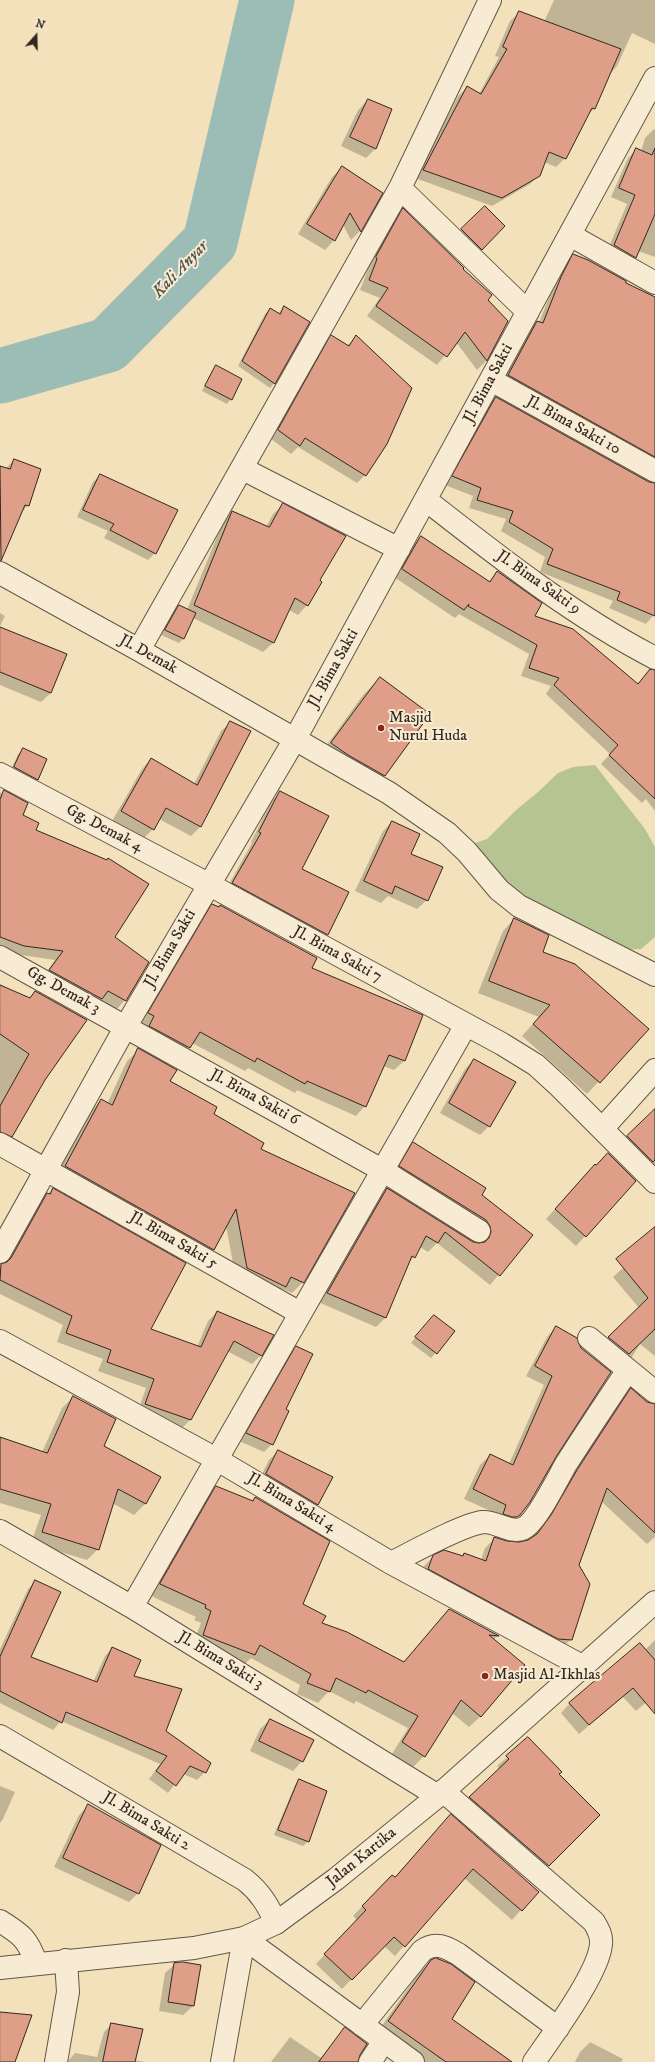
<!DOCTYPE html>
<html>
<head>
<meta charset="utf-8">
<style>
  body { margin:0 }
  #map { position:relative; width:655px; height:2062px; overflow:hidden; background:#f2e1bb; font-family:"IM FELL DW Pica",serif }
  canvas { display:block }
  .north { position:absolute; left:16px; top:16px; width:40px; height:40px; -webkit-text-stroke:3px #f7ecd3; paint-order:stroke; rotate:20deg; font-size:11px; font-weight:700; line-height:16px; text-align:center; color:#332720 }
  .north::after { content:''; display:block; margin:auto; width:14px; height:18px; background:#332720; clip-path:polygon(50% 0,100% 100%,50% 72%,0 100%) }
</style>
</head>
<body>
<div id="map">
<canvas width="655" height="2062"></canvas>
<div class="north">N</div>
</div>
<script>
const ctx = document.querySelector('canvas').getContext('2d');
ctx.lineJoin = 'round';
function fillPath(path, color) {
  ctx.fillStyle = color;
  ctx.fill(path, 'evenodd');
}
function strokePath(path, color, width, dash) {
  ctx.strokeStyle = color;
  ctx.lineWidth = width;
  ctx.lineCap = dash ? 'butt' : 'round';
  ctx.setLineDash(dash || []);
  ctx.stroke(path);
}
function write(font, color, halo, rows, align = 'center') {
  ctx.font = font + ' "IM FELL DW Pica",serif';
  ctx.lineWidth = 4;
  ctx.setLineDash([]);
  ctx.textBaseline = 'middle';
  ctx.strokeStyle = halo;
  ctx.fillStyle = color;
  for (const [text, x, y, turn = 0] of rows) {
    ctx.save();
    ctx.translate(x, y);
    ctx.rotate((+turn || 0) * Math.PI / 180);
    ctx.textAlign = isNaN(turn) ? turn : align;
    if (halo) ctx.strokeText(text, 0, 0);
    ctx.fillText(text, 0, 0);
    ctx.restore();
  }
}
fillPath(new Path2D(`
  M 595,765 L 645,829 L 655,847 L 655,937 L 641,949 L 626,950 L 518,894 L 506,884 L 472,844 L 487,839 L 515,811 L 538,792 L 558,773 L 573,767 Z`), '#b6c493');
fillPath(new Path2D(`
  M 554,0 L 655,0 L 655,44 L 632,33 L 617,66 L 609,75 L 594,109 L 587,115 L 565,158 L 556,167 L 544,162 L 539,175 L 530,184 L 492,206 L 415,178 L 458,96 L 467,88 L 479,94 L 499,57 L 495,56 L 510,21 L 519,13 L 544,22 Z
  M 368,100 L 391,110 L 375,149 L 366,158 L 341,146 L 358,110 Z
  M 654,129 L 655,130 L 655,257 L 638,251 L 635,257 L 627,266 L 606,254 L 627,204 L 611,197 L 628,158 L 637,149 L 641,151 L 645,138 Z
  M 342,168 L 382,193 L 360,231 L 351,240 L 343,225 L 334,240 L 325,250 L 298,234 L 332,177 Z
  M 485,207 L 504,226 L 476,254 L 457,235 Z
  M 403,210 L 462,269 L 507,321 L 486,361 L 477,370 L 456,342 L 437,365 L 367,316 L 380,298 L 360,290 L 368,269 L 367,267 L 394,219 Z
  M 574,255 L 624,284 L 655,313 L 655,471 L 500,383 L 529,330 L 537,322 L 539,323 L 553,287 L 565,264 Z
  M 284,307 L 274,383 L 270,388 L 238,366 L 265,314 L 270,309 L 278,314 Z
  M 331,336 L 347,346 L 356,337 L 386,444 L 365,475 L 357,483 L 298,447 L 291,454 L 270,438 L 324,344 Z
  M 216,367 L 231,399 L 227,404 L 202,391 L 212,371 Z
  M 496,398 L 649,483 L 655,484 L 655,613 L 646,624 L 609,608 L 613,601 L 540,572 L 545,557 L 501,531 L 506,519 L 469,508 L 473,496 L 445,485 L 487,406 Z
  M 14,460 L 28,505 L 20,514 L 8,541 L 0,549 L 0,467 L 5,469 Z
  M 100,475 L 177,510 L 155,553 L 148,560 L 104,538 L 108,531 L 77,517 L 93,482 Z
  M 283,505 L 319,581 L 307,605 L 298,615 L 289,610 L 273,643 L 263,652 L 193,618 L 183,639 L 179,643 L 161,635 L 174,611 L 179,606 L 187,610 L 223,522 L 232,512 L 266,527 L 273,514 Z
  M 421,537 L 488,582 L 498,572 L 533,617 L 637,685 L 650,671 L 655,675 L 655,811 L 646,799 L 642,803 L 601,764 L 610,754 L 546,694 L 551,686 L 521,676 L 529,654 L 459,614 L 455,618 L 394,577 L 413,545 Z
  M 0,613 L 5,616 L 0,626 Z
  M 0,628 L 51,693 L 41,702 L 0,685 Z
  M 380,678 L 429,714 L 384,776 L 368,792 L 316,760 L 363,695 Z
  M 231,722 L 201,826 L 191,836 L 159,819 L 153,829 L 143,839 L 112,821 L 142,769 L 151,759 L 194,784 L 221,731 Z
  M 23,750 L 37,779 L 33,784 L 10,772 L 18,754 Z
  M 0,792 L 35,830 L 113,937 L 125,1000 L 116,1010 L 41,980 L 55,960 L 0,952 Z
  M 280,792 L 300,869 L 327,934 L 318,944 L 224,893 L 252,843 L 251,842 L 271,802 Z
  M 392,822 L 409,854 L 427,900 L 417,909 L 388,896 L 381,903 L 355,891 L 383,831 Z
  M 213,905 L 311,968 L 404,1061 L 394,1070 L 383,1066 L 365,1106 L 356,1116 L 297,1090 L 295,1093 L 248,1068 L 245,1071 L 192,1043 L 179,1057 L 140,1023 L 203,915 Z
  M 514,919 L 541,953 L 647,1029 L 587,1094 L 522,1036 L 539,1017 L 478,993 L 503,931 Z
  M 0,984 L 28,999 L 35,992 L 44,1079 L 14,1132 L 5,1141 L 0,1138 Z
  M 139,1050 L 168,1081 L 259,1149 L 303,1282 L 292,1293 L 282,1289 L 274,1297 L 236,1279 L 226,1226 L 214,1249 L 202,1261 L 54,1178 L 90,1112 L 101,1100 L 107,1104 L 127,1061 Z
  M 474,1060 L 489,1126 L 480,1135 L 440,1113 L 465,1069 Z
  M 655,1110 L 655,1181 L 618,1146 Z
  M 413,1143 L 532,1235 L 490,1285 L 437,1243 L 428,1252 L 420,1247 L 409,1263 L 385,1318 L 376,1327 L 318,1302 L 378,1199 L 387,1189 L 472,1243 L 482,1244 L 482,1242 L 481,1235 L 391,1176 L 404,1153 Z
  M 585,1175 L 635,1181 L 576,1246 L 546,1219 Z
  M 53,1189 L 150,1329 L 197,1347 L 208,1321 L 217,1312 L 261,1355 L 252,1364 L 227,1351 L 190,1420 L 181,1429 L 137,1414 L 146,1388 L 98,1371 L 103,1359 L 57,1342 L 63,1325 L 0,1294 L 0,1267 L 4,1264 L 38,1203 Z
  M 655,1239 L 655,1356 L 640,1344 L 632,1357 L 622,1366 L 599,1347 L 639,1308 L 613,1277 Z
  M 429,1321 L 453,1332 L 431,1358 L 411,1343 Z
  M 556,1327 L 555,1457 L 520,1514 L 510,1524 L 497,1514 L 464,1499 L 480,1465 L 490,1455 L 509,1464 L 544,1385 L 526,1376 L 547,1337 Z
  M 297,1347 L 285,1410 L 272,1444 L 264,1452 L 239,1441 L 289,1355 Z
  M 631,1390 L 647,1403 L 655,1406 L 655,1537 L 647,1544 L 601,1501 L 578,1565 L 571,1639 L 561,1649 L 419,1579 L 424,1566 L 434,1556 L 461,1557 L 464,1554 L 481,1560 L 485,1548 L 495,1538 L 506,1542 L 520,1543 L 533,1538 L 621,1399 Z
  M 73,1397 L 103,1447 L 159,1477 L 145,1504 L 134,1515 L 112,1503 L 98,1549 L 87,1560 L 31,1543 L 41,1515 L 0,1503 L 0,1439 L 42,1452 L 62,1408 Z
  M 278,1451 L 318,1505 L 308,1514 L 257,1484 L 269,1460 Z
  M 216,1487 L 252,1502 L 255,1498 L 302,1604 L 321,1623 L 403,1663 L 450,1610 L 498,1636 L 493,1640 L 481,1716 L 469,1727 L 452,1713 L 424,1756 L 413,1767 L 392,1754 L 408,1728 L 356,1701 L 354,1704 L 329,1691 L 318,1703 L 297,1694 L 300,1685 L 251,1658 L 243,1666 L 192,1646 L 201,1623 L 194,1620 L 196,1617 L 149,1595 L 205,1498 Z
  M 36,1581 L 30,1657 L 93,1682 L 105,1656 L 112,1648 L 133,1676 L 165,1732 L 205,1772 L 197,1780 L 183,1774 L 168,1793 L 149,1779 L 160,1764 L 61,1721 L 53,1730 L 0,1703 L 0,1649 L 28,1589 Z
  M 655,1640 L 655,1695 L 636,1711 L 623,1697 L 579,1734 L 561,1713 L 570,1703 L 645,1650 Z
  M 270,1720 L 302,1761 L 293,1771 L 250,1751 L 260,1729 Z
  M 528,1739 L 558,1774 L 598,1815 L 538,1875 L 460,1807 L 500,1769 L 497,1766 Z
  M 299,1780 L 308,1841 L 303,1846 L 274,1835 L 295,1785 Z
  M 0,1786 L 15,1792 L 3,1819 L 0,1823 Z
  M 88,1806 L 138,1893 L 129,1902 L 54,1867 L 79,1815 Z
  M 442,1825 L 537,1892 L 512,1920 L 464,1878 L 395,1956 L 384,1946 L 342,1989 L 316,1964 L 357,1920 L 353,1916 L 382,1885 L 394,1878 Z
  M 431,1961 L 451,2020 L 510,2062 L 416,2062 L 376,2034 L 418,1974 Z
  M 175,1964 L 200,1966 L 193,2006 L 183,2015 L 159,2011 L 165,1973 Z
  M 112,2024 L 135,2060 L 144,2062 L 67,2062 L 75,2053 L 97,2057 L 104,2032 Z
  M 345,2029 L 358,2055 L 357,2062 L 271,2062 L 290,2037 L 321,2058 Z
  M 590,2042 L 623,2059 L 621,2062 L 575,2062 L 580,2052 Z`), '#0003');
strokePath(new Path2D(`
  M 0,376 L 108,345 L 210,242 L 267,0`), '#9cbcb6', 55);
const building = new Path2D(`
  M 519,11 L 621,49 L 595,109 L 592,108 L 566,159 L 549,152 L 540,176 L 502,198 L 423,170 L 467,86 L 481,94 L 507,49 L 503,47 Z
  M 368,99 L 392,109 L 376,149 L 350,137 Z
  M 636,148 L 652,155 L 655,148 L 655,214 L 636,258 L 614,245 L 635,195 L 619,188 Z
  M 342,166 L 383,193 L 361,232 L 350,213 L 335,241 L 307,224 Z
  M 485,206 L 505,226 L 482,250 L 461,229 Z
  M 403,208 L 464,268 L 463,269 L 492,295 L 488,300 L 508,321 L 487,361 L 465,332 L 447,357 L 376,306 L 388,288 L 369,280 L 377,259 L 376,257 Z
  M 573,254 L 588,260 L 626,281 L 626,283 L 655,297 L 655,457 L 508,375 L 537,321 L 543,323 L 561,277 Z
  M 284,306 L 310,322 L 275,384 L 242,361 L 270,308 L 280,314 Z
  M 331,335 L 349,346 L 356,335 L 412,388 L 387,444 L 366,476 L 305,438 L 300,446 L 278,430 Z
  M 216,365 L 242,379 L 232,400 L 205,386 Z
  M 496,397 L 649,482 L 655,483 L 655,616 L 617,600 L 620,592 L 547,564 L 553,549 L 509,522 L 513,511 L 477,500 L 481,488 L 452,476 Z
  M 14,459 L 41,469 L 29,506 L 25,505 L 1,561 L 0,466 L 10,469 Z
  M 100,474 L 178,510 L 156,554 L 110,530 L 114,524 L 83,510 Z
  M 283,503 L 346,536 L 320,580 L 322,582 L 308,606 L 295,598 L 274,643 L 194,605 L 232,511 L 269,527 Z
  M 421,536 L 490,582 L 497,571 L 542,603 L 535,616 L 573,629 L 638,684 L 650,669 L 655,670 L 655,799 L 609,755 L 618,745 L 554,685 L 559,678 L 529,668 L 537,645 L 468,606 L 469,604 L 464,610 L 402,569 Z
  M 179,605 L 196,613 L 184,639 L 165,630 Z
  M 0,627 L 67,654 L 51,693 L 0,672 Z
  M 380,677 L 430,714 L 385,776 L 348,755 L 331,743 Z
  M 230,721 L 251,731 L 201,827 L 166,808 L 154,830 L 121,811 L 151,758 L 197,785 Z
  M 23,748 L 47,759 L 38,780 L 14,767 Z
  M 4,790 L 28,803 L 23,815 L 39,823 L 36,830 L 107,860 L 108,858 L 149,884 L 115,937 L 149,962 L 126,1001 L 108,991 L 102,999 L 49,970 L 63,951 L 24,946 L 0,937 L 0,800 Z
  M 280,791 L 329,816 L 302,869 L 349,892 L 328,935 L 232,883 L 261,833 L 259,832 Z
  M 392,821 L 420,834 L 411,854 L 443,867 L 428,901 L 395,886 L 392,894 L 364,881 Z
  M 212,904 L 219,907 L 220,905 L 317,958 L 312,968 L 423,1015 L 405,1061 L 389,1055 L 366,1107 L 307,1081 L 305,1084 L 257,1058 L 255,1062 L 200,1032 L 190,1048 L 149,1026 L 154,1016 L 148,1013 Z
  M 514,918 L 549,935 L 543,952 L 575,964 L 649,1029 L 600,1083 L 533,1024 L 550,1005 L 489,981 Z
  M 0,985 L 30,998 L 35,991 L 87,1020 L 45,1080 L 12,1137 L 0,1132 L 0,1106 L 29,1054 L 0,1034 Z
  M 138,1048 L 177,1070 L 170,1081 L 217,1107 L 214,1114 L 264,1143 L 261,1149 L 355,1193 L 304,1283 L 291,1277 L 286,1287 L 247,1268 L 236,1209 L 214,1250 L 65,1166 L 101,1099 L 112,1105 Z
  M 474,1059 L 516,1082 L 490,1127 L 449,1103 Z
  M 655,1109 L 655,1160 L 653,1162 L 627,1136 Z
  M 413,1142 L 486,1188 L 482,1195 L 533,1235 L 500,1276 L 445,1232 L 438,1243 L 426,1236 L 415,1258 L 412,1256 L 386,1318 L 327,1293 L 387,1188 L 473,1242 L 479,1243 L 485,1242 L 489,1238 L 491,1232 L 490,1226 L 486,1220 L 399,1166 Z
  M 608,1153 L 636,1181 L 586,1237 L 555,1209 L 595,1164 L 596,1165 Z
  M 53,1188 L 186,1263 L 151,1329 L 201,1347 L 217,1311 L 274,1335 L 262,1356 L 234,1341 L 191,1420 L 145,1404 L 154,1379 L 107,1362 L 111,1350 L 66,1333 L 72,1316 L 0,1280 L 1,1264 L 7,1262 L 11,1258 L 47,1193 L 50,1194 Z
  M 655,1227 L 655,1329 L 629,1354 L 608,1337 L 648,1298 L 616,1259 Z
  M 434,1315 L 455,1331 L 437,1354 L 415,1337 Z
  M 556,1326 L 577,1338 L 581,1348 L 611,1372 L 556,1457 L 530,1502 L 520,1515 L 517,1517 L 512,1517 L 503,1514 L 506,1505 L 473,1489 L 490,1454 L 513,1465 L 552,1376 L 535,1366 Z
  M 296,1346 L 313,1354 L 286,1409 L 289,1411 L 273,1445 L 246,1433 Z
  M 631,1388 L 647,1402 L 655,1404 L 655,1533 L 607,1488 L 579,1565 L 590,1584 L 572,1640 L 558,1639 L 428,1569 L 433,1555 L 444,1550 L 463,1556 L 464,1553 L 486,1561 L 494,1537 L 507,1541 L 519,1542 L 528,1540 L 537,1534 L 551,1515 L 577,1470 Z
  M 73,1396 L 116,1419 L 104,1446 L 161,1477 L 146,1504 L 118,1489 L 99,1550 L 42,1532 L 51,1504 L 0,1489 L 0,1437 L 47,1453 Z
  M 278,1450 L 333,1477 L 318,1505 L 266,1474 Z
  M 216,1486 L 253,1501 L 255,1497 L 330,1541 L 303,1604 L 326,1616 L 322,1623 L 347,1632 L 404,1662 L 449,1609 L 499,1636 L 489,1635 L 525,1665 L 481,1717 L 461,1700 L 425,1757 L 402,1742 L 418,1716 L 368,1690 L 366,1693 L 336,1678 L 330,1692 L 307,1683 L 311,1674 L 260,1645 L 255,1655 L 203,1635 L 211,1611 L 205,1608 L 206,1605 L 160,1584 Z
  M 35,1580 L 61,1592 L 31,1657 L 97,1682 L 112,1647 L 141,1660 L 134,1676 L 182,1689 L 166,1731 L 211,1763 L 206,1773 L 190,1766 L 176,1786 L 156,1771 L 167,1756 L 66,1712 L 62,1723 L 0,1691 L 0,1657 Z
  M 640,1643 L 655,1660 L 655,1714 L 633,1688 L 589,1725 L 569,1703 Z
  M 270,1719 L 314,1740 L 303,1762 L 259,1741 Z
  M 528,1737 L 562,1772 L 559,1774 L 600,1815 L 549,1866 L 469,1797 L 509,1759 L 506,1756 Z
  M 299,1779 L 327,1791 L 309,1842 L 278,1830 Z
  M 88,1804 L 161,1845 L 139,1894 L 63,1858 Z
  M 451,1814 L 539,1892 L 522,1911 L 473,1869 L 405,1947 L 394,1937 L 352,1980 L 324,1954 L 366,1910 L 362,1906 L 392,1875 L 395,1877 Z
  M 436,1958 L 451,1964 L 475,1982 L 452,2019 L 512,2062 L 446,2062 L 388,2021 L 431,1960 Z
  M 183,1962 L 201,1965 L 194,2006 L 168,2002 L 174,1963 Z
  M 0,2012 L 32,2015 L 15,2062 L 0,2062 Z
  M 111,2023 L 143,2029 L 135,2062 L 103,2062 Z
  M 345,2027 L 367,2044 L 360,2055 L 358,2062 L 319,2062 Z`);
fillPath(building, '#df9e87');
strokePath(building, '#332720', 1);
const minor = new Path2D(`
  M 400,188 L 528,312
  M 570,235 L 655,283
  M 491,380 L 655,471
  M 243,469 L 399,549
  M 426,500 C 499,557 572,615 655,658
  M 0,573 L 139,650 L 389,793 L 447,833 L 467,852 L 499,890 L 519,906 L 655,975
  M 139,650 L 400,188 L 490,0
  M 0,774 L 208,884 L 502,1044 L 536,1065 L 560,1087 L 655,1182
  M 0,957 L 382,1170 L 479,1231
  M 602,1129 L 655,1070
  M 0,1144 L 300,1313
  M 0,1252 L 126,1026 L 295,739 L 655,78
  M 589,1338 L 655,1392
  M 0,1341 L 216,1459 L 391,1563 L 582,1666
  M 0,1531 L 132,1607 L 438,1796
  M 391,1563 C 413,1552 461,1525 483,1522 C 497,1521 511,1535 524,1528 C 537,1521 558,1478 566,1464 C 586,1433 607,1401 628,1370
  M 132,1607 L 466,1025
  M 0,1736 L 245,1880 C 260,1892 268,1905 276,1923
  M 443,1791 L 594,1922 C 598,1929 602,1935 601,1944 C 599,1973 551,2037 534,2062
  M 0,1921 C 21,1934 28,1939 36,1963
  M 362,2025 L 422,1951 C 435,1941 446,1947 458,1954 L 558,2028
  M 56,2062 L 68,1992 L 66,1960
  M 222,2062 L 244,1938 L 413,2062
  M 370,2062 L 384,2041`);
const tertiary = new Path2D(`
  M 0,1968 L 194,1948 L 244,1938 L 276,1923 L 336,1879 L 438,1796 L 655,1602`);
strokePath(minor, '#635647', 24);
strokePath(tertiary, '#635647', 24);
strokePath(minor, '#f7ecd3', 22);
strokePath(tertiary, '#f7ecd3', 22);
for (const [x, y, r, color] of [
  [381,728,4,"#8f2418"],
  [485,1676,4,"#8f2418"]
]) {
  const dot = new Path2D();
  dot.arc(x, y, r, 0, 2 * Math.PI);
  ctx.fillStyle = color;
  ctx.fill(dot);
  strokePath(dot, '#f7ecd3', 1.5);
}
write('16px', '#332720', '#f7ecd3', [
  ["Jl. Bima Sakti",489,384,-62],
  ["Jl. Bima Sakti 10",573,426,29],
  ["Jl. Bima Sakti 9",538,583,35],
  ["Jl. Demak",148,655,29],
  ["Jl. Bima Sakti",334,669,-61],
  ["Gg. Demak 4",104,829,28],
  ["Jl. Bima Sakti",171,949,-60],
  ["Jl. Bima Sakti 7",337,955,29],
  ["Gg. Demak 3",63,991,29],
  ["Jl. Bima Sakti 6",254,1098,29],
  ["Jl. Bima Sakti 5",173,1241,30],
  ["Jl. Bima Sakti 4",291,1503,31],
  ["Jl. Bima Sakti 3",220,1661,31],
  ["Jl. Bima Sakti 2",146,1822,31],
  ["Jalan Kartika",362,1858,-39]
]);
write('16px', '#332720', '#f7ecd3', [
  ["Masjid",389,719],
  ["Nurul Huda",389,737],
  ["Masjid Al-Ikhlas",493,1676]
], 'left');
write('italic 17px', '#52544d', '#f7ecd3', [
  ["Kali Anyar",181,270,-46]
]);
</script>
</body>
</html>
